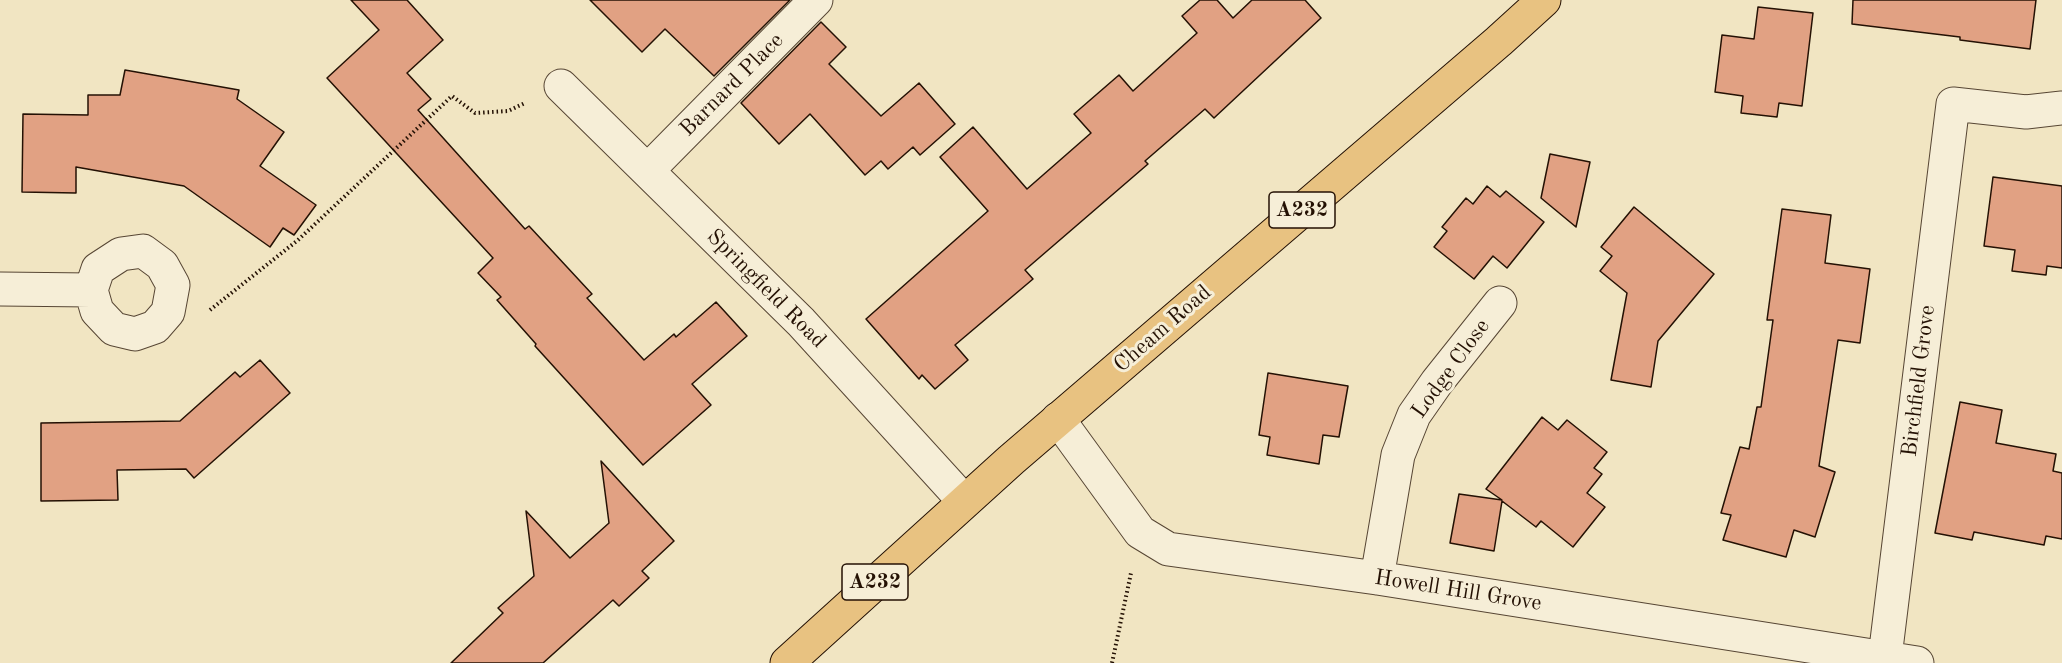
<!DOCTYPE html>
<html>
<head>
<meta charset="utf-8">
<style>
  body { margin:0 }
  canvas { display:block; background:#f1e5c2 }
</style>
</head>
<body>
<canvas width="2062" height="663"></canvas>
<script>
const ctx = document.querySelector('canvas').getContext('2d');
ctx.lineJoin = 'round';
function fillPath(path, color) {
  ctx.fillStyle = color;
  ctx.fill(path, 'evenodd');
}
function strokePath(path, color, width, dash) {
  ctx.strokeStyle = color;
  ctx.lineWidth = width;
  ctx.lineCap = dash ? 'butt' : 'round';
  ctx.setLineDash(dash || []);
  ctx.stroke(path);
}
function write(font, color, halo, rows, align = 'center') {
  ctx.font = font + ' "Old Standard TT",serif';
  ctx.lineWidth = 6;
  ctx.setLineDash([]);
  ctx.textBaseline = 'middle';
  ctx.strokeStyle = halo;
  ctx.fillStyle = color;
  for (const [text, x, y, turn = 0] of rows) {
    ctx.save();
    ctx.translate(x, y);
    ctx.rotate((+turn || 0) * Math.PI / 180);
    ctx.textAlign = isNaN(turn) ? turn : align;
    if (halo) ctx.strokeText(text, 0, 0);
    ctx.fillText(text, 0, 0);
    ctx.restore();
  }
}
const building = new Path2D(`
  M 351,0 L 407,0 L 443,40 L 407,73 L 431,99 L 418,110 L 525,229 L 529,226 L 592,294 L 587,298 L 644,360 L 674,334 L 676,337 L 716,302 L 747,336 L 692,384 L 711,405 L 643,465 L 535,346 L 536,344 L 497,300 L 501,297 L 478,273 L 493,258 L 327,78 L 379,30 Z
  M 590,0 L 790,0 L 714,76 L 665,29 L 642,52 Z
  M 1200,0 L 1217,0 L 1233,18 L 1252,0 L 1305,0 L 1321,18 L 1214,118 L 1205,109 L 1145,161 L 1148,164 L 1025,270 L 1033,279 L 955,345 L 968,360 L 935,389 L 922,375 L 919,379 L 866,319 L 988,211 L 940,157 L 973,127 L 1027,189 L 1091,133 L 1074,114 L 1119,75 L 1133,91 L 1197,33 L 1182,16 Z
  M 1853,0 L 2036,0 L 2030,49 L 1960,40 L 1960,37 L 1852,24 Z
  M 1758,7 L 1813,13 L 1802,106 L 1779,103 L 1777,117 L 1741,113 L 1743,96 L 1715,92 L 1722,35 L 1754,39 Z
  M 821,22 L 846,47 L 829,64 L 881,116 L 919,83 L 955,124 L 920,155 L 913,147 L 888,169 L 881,161 L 865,175 L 810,114 L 779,144 L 741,103 Z
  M 125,70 L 239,90 L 237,99 L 284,132 L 260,166 L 316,205 L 294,235 L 283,228 L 270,247 L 184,186 L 76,167 L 76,193 L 22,192 L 23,114 L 88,115 L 88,95 L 120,95 Z
  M 1550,154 L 1590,162 L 1576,227 L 1541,198 Z
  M 1993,177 L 2062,186 L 2062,268 L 2047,266 L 2046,275 L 2012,271 L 2015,250 L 1984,246 Z
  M 1487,186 L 1500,197 L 1506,191 L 1544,222 L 1507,268 L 1493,256 L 1474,279 L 1434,247 L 1447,231 L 1442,227 L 1466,198 L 1473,204 Z
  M 1634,207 L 1714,274 L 1658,341 L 1651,387 L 1611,380 L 1627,293 L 1600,271 L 1612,256 L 1601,247 Z
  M 1782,209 L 1831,215 L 1825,263 L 1870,269 L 1860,343 L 1838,340 L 1819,466 L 1835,472 L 1815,537 L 1794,530 L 1786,557 L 1723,540 L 1731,515 L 1721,513 L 1740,447 L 1749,449 L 1757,407 L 1761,407 L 1773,320 L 1767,320 Z
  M 260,360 L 290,393 L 194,478 L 186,469 L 117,470 L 118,500 L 41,501 L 41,423 L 180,421 L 235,372 L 240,377 Z
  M 1268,373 L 1348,386 L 1339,437 L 1323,435 L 1319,464 L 1267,455 L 1270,437 L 1259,435 Z
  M 1960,402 L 2002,410 L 1996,443 L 2056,454 L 2053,471 L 2062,473 L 2062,539 L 2046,536 L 2044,545 L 1974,532 L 1972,540 L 1935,533 Z
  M 1542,417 L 1558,430 L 1567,420 L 1607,452 L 1594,468 L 1602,474 L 1587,493 L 1605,507 L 1573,547 L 1541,521 L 1536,527 L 1502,501 L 1494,551 L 1450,543 L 1459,494 L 1502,500 L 1486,489 Z
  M 601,461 L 674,541 L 642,571 L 649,578 L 619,606 L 613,600 L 543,663 L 451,663 L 503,613 L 498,608 L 534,576 L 526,511 L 570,558 L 609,523 Z`);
fillPath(building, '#e1a183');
strokePath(building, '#241104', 1.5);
const minor = new Path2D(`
  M 561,86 L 801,322 L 964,501
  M 648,170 L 816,0
  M 143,251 L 162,265 L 173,285 L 168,312 L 155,327 L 135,334 L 114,329 L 97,311 L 91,290 L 98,269 L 121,254 Z
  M 0,289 L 91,290
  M 1058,419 L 1140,532 L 1168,549 L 1377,578 L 1917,663
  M 1377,578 L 1398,455 L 1414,415 L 1437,382 L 1500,303
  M 1885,657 L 1953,104 L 2026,112 L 2062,108`);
const highway = new Path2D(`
  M 787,663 L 1011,460 L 1499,41 L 1544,0`);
strokePath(minor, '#574634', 35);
strokePath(highway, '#241104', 35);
strokePath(new Path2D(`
  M 210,310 L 298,240 L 452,96 L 475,113 L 508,111 L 525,103
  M 1112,663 L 1131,573`), '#241104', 4, [1.5, 3]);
strokePath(minor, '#f6eed7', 33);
strokePath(highway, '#e8c281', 33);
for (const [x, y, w] of [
  [1302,210,66],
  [875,582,66]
]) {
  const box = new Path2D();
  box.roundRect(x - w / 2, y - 18, w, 36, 4.5);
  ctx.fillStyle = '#f6eed7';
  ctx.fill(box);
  strokePath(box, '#241104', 1.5);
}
write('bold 21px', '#241104', null, [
  ["A232",1302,210],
  ["A232",875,582]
]);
write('22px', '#241104', '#f6eed7', [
  ["Barnard Place",732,85,-45],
  ["Springfield Road",766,289,45],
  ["Cheam Road",1163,329,-41],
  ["Lodge Close",1451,369,-54],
  ["Birchfield Grove",1919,381,-83],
  ["Howell Hill Grove",1458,591,9]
]);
</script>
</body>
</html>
